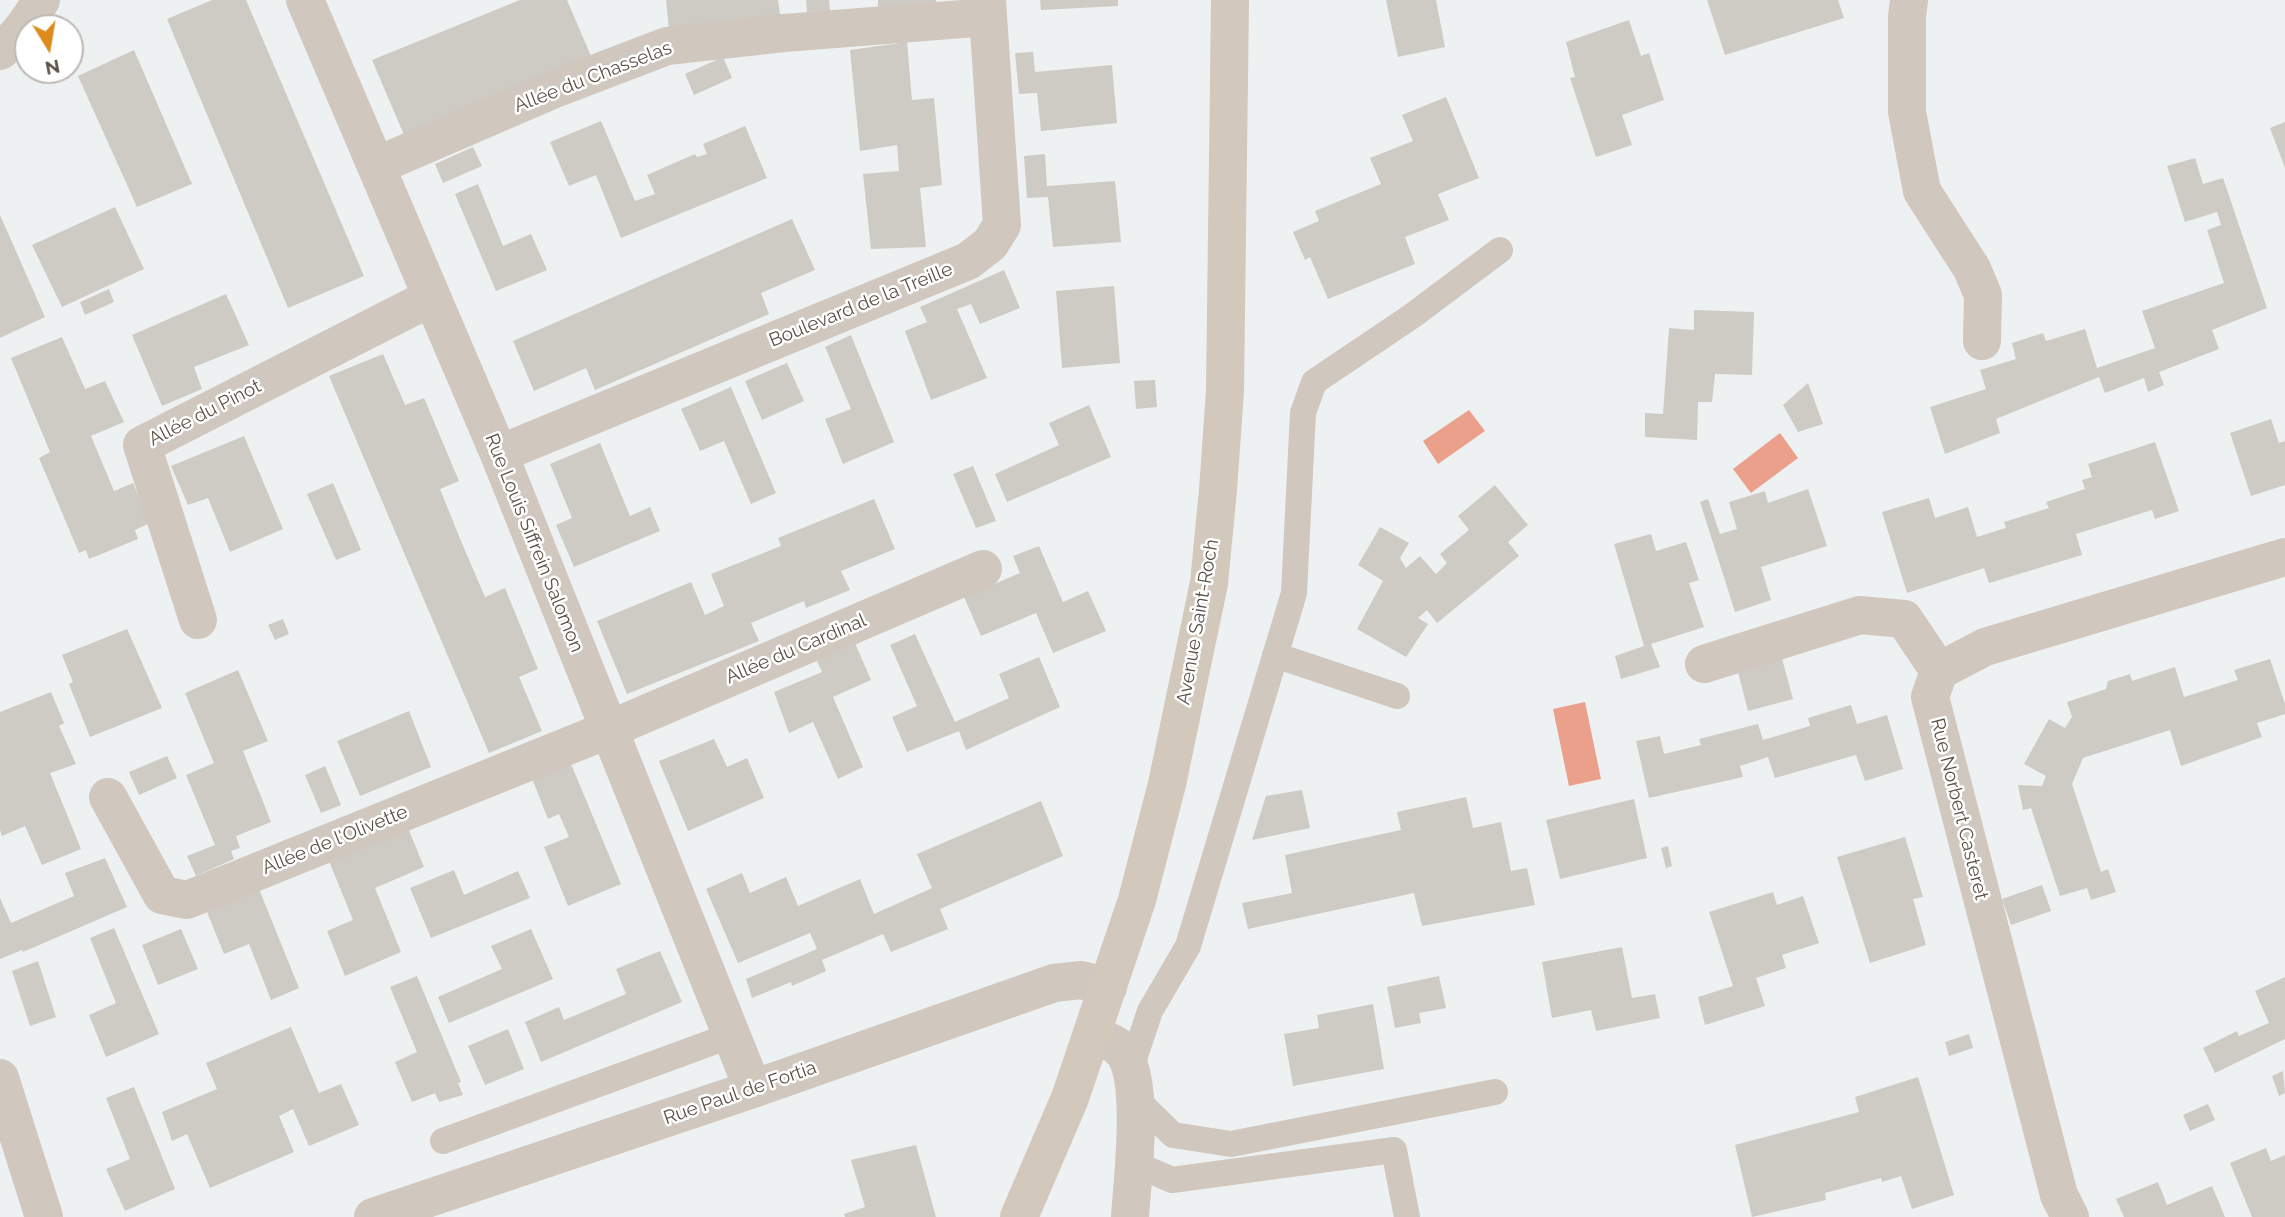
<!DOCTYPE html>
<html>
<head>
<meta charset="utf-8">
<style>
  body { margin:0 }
  #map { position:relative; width:2285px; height:1217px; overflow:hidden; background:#eef1f1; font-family:Raleway,sans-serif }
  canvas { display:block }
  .north { position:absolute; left:14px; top:14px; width:70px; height:70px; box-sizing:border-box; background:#fff; border:2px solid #bdb9b5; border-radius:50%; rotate:169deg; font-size:19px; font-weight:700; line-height:28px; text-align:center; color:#5b5147 }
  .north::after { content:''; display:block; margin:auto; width:24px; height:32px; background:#dd8c1c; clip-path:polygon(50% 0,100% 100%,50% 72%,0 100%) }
</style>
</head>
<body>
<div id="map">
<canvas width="2285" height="1217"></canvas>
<div class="north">N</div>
</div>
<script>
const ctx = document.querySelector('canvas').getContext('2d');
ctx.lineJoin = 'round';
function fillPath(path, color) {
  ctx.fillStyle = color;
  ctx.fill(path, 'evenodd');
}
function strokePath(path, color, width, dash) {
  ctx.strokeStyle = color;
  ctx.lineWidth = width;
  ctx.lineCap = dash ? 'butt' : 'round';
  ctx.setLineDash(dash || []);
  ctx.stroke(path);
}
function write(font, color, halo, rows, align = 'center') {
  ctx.font = font + ' Raleway,sans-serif';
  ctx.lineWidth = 5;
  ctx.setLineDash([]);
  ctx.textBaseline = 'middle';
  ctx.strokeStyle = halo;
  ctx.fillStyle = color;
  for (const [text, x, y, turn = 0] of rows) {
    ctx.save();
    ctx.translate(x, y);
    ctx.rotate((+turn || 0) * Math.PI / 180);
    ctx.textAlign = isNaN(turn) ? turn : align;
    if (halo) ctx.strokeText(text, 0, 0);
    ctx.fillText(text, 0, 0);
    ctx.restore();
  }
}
fillPath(new Path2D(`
  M 1469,410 L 1485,431 L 1438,464 L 1423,441 Z
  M 1780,433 L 1798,458 L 1751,493 L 1733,469 Z
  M 1585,702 L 1601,779 L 1569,786 L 1553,709 Z`), '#eaa08b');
fillPath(new Path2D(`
  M 212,0 L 246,0 L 364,276 L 288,308 L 167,19 Z
  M 520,0 L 567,0 L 594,63 L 407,142 L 372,60 Z
  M 666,0 L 778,0 L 781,21 L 669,29 Z
  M 806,0 L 829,0 L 830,11 L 807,12 Z
  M 878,0 L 936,0 L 936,3 L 878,9 Z
  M 1040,0 L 1118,0 L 1118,6 L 1041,10 Z
  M 1386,0 L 1436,0 L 1445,47 L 1398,57 Z
  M 1707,0 L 1838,0 L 1844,18 L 1725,55 Z
  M 1629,20 L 1641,56 L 1649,53 L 1664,100 L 1622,115 L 1632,145 L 1596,157 L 1570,78 L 1575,77 L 1566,42 Z
  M 907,42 L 912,100 L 934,98 L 942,185 L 920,188 L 926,247 L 871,249 L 863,174 L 899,171 L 897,145 L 860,151 L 850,50 Z
  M 134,50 L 192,184 L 137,207 L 78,76 Z
  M 1033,52 L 1035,72 L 1112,65 L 1117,123 L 1041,131 L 1037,93 L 1019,94 L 1015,53 Z
  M 723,57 L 732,78 L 694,95 L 685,74 Z
  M 1446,97 L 1479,178 L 1438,194 L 1449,220 L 1405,237 L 1415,264 L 1328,299 L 1310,257 L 1305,260 L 1293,232 L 1319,221 L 1315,211 L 1381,184 L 1370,158 L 1413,141 L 1402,115 Z
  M 601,121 L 635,201 L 655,194 L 647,175 L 695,154 L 697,157 L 707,154 L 703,144 L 745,126 L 767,178 L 621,238 L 596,175 L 569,186 L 550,142 Z
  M 2285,122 L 2285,168 L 2270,128 Z
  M 473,147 L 482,166 L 443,183 L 435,164 Z
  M 1045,154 L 1047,186 L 1115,181 L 1121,242 L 1053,247 L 1048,197 L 1027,198 L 1024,156 Z
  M 2195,158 L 2203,184 L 2223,178 L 2267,308 L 2212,330 L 2219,349 L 2159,372 L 2164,385 L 2148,392 L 2144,378 L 2105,393 L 2099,377 L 1996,419 L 2000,433 L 1945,454 L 1930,407 L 1986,389 L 1980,370 L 2016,359 L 2012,343 L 2043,333 L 2046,341 L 2085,329 L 2097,368 L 2155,348 L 2142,311 L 2224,283 L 2207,230 L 2221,225 L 2217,212 L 2185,222 L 2167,166 Z
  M 478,184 L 503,246 L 531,234 L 547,270 L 496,291 L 455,194 Z
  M 115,207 L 144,269 L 62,307 L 32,245 Z
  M 0,215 L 45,317 L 0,338 Z
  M 792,219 L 815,270 L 761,293 L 769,314 L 595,390 L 586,368 L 534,391 L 513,341 Z
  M 1004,270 L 1020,308 L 980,324 L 971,304 L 957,309 L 987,378 L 931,400 L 905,331 L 927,322 L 920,307 Z
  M 1114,286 L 1120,363 L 1062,368 L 1056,291 Z
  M 109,289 L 114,302 L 85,315 L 80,302 Z
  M 226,294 L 249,345 L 194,367 L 202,389 L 162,406 L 132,335 Z
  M 1694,310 L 1754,312 L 1752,375 L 1715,374 L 1712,402 L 1698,402 L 1697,440 L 1645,437 L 1645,413 L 1663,414 L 1669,328 L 1694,330 Z
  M 851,335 L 894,442 L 843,464 L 825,419 L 851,409 L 825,347 Z
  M 62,337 L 85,389 L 105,381 L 124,422 L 91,436 L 114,491 L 133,483 L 150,523 L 135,530 L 138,539 L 89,559 L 86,550 L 79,553 L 39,458 L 50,452 L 11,358 Z
  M 383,354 L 405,405 L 424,398 L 459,481 L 440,489 L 461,541 L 485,597 L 505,588 L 538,669 L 519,677 L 542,731 L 489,753 L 329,376 Z
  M 787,363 L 804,401 L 762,420 L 745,381 Z
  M 1155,380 L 1157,407 L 1136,409 L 1134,381 Z
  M 1808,383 L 1823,424 L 1798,432 L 1783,405 Z
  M 731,387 L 776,493 L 751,504 L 724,441 L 700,451 L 681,409 Z
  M 1089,405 L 1111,457 L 1007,502 L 995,474 L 1059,445 L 1049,423 Z
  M 2271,419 L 2279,443 L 2285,441 L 2285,485 L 2251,496 L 2230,433 Z
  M 244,436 L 283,529 L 230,552 L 208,498 L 188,505 L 171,466 Z
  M 2155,442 L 2179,511 L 2155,519 L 2152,510 L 2076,534 L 2082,555 L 1989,583 L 1984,568 L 1907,593 L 1882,512 L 1929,498 L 1935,518 L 1968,507 L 1977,537 L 2006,528 L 2004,522 L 2049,508 L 2046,502 L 2085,489 L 2082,480 L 2092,477 L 2088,464 Z
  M 600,443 L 630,516 L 650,507 L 660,531 L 574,567 L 556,525 L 572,518 L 550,464 Z
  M 973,466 L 996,521 L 976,528 L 953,474 Z
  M 333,483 L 361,550 L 336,560 L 307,494 Z
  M 1495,485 L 1528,525 L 1508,542 L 1519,556 L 1437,623 L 1427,610 L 1418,618 L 1428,624 L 1406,657 L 1357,629 L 1383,581 L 1358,565 L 1380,527 L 1409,543 L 1400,558 L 1406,568 L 1420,556 L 1436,574 L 1447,563 L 1440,554 L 1469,530 L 1458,516 Z
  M 1808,489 L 1827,546 L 1761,567 L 1771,600 L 1735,612 L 1700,502 L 1708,499 L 1720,534 L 1737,529 L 1729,502 L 1765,491 L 1768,503 Z
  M 874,499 L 895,549 L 841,571 L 850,590 L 806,608 L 804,601 L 751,623 L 759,641 L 627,694 L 597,621 L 691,582 L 705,615 L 724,606 L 711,574 L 781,546 L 778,538 Z
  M 1651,534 L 1656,551 L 1686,542 L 1699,580 L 1689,583 L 1704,627 L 1651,644 L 1660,667 L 1621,679 L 1615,656 L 1644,646 L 1614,544 Z
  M 1039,546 L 1063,602 L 1088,591 L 1106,631 L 1053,653 L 1036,613 L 981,636 L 964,597 L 1020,573 L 1013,556 Z
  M 283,619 L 289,634 L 275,640 L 268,625 Z
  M 127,629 L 162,708 L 90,737 L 69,684 L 73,682 L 62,655 Z
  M 915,634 L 955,722 L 1009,698 L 999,674 L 1039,657 L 1060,707 L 966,750 L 959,731 L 907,752 L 892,717 L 917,706 L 890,645 Z
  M 855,643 L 871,680 L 833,697 L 863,767 L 838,779 L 813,722 L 789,733 L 774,692 L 822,672 L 816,659 Z
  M 1781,655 L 1793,699 L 1748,711 L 1737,668 Z
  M 2270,659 L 2285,704 L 2285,714 L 2257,723 L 2262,737 L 2181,766 L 2170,730 L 2083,758 L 2072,784 L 2101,872 L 2108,869 L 2116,892 L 2091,900 L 2087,888 L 2060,896 L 2031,808 L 2023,810 L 2018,785 L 2042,786 L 2046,776 L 2024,764 L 2049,719 L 2065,728 L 2072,717 L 2067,702 L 2106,689 L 2108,681 L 2130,674 L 2132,681 L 2175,667 L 2184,697 L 2238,680 L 2234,670 Z
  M 238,670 L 268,741 L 243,751 L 271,822 L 236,836 L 240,848 L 231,851 L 234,859 L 196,876 L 187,856 L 215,845 L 186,775 L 214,763 L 185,693 Z
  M 51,692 L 64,723 L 59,726 L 76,764 L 50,773 L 81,849 L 42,865 L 25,826 L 2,836 L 0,830 L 0,712 Z
  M 1851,705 L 1857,724 L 1887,715 L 1903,769 L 1865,781 L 1856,755 L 1775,778 L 1768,757 L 1740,766 L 1743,777 L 1649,798 L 1636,741 L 1660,736 L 1664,754 L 1701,745 L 1699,739 L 1758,724 L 1763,740 L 1810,726 L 1808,718 Z
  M 409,711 L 431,767 L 360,796 L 337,741 Z
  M 714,739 L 727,767 L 747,758 L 764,798 L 688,831 L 659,761 Z
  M 167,756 L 177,778 L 139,795 L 129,772 Z
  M 569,759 L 621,884 L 568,906 L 544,847 L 569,837 L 559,814 L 548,819 L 531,776 Z
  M 325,766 L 341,805 L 321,813 L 305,775 Z
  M 1302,790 L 1310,828 L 1252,840 L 1266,796 Z
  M 1466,797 L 1473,828 L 1501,822 L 1511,871 L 1527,868 L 1535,905 L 1422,926 L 1414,893 L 1248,929 L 1242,903 L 1292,893 L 1285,855 L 1401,830 L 1397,812 Z
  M 1634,799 L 1647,858 L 1560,879 L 1546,820 Z
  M 1041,801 L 1063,856 L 940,909 L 948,929 L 891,952 L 883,934 L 822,960 L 826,971 L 792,986 L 791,982 L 752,998 L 746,979 L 817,949 L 810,933 L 738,963 L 706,889 L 742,873 L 750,893 L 786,877 L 798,906 L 860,879 L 874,914 L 932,888 L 917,854 Z
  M 408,828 L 424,867 L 375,888 L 401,952 L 345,976 L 327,931 L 353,920 L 329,861 Z
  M 1905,837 L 1923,897 L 1913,899 L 1926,945 L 1870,963 L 1837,857 Z
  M 1668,846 L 1672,866 L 1666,868 L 1661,848 Z
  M 105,858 L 127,907 L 23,952 L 22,950 L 0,959 L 0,898 L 11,923 L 74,896 L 65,873 Z
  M 454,870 L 464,895 L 518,871 L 530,898 L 431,938 L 410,888 Z
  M 2042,885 L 2051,911 L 2011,925 L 2002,899 Z
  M 259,889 L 299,988 L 271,1000 L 249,944 L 224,954 L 207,912 Z
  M 1773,892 L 1777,905 L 1803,896 L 1819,943 L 1782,955 L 1786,968 L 1756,978 L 1765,1006 L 1705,1025 L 1698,997 L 1733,986 L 1709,912 Z
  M 114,928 L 159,1034 L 106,1057 L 89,1015 L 116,1003 L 90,938 Z
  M 181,929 L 198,969 L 158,985 L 142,945 Z
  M 531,929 L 553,979 L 449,1023 L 438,997 L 502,969 L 491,946 Z
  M 1622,947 L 1632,998 L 1655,994 L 1660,1018 L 1596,1031 L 1591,1010 L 1552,1018 L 1542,962 Z
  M 660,951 L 682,1002 L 541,1062 L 525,1022 L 559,1007 L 564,1020 L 626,994 L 616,969 Z
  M 38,961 L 56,1017 L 30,1026 L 12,971 Z
  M 417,976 L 461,1082 L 458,1083 L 463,1095 L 439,1102 L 435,1093 L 412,1102 L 395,1062 L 417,1052 L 390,987 Z
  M 1439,976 L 1446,1008 L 1419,1013 L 1421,1023 L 1395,1028 L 1387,987 Z
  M 2285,977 L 2285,1039 L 2215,1073 L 2203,1048 L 2237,1031 L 2239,1036 L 2269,1023 L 2255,991 Z
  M 1373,1004 L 1384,1069 L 1293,1086 L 1284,1034 L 1319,1028 L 1317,1015 Z
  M 291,1027 L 319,1093 L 341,1084 L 359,1125 L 309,1146 L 293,1109 L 279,1116 L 294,1152 L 210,1188 L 187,1134 L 172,1141 L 162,1112 L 217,1089 L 206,1063 Z
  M 508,1029 L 524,1069 L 485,1085 L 468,1046 Z
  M 1969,1034 L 1973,1048 L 1949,1056 L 1945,1042 Z
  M 2283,1071 L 2285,1093 L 2279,1096 L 2272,1076 Z
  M 1918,1077 L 1954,1195 L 1912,1209 L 1901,1176 L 1882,1182 L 1881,1178 L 1825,1193 L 1826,1200 L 1752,1217 L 1735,1145 L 1859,1112 L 1855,1097 Z
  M 134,1087 L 175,1189 L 125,1211 L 106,1169 L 130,1159 L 106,1098 Z
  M 2208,1104 L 2215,1120 L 2190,1131 L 2183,1115 Z
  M 916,1145 L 936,1217 L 845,1217 L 844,1214 L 865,1207 L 851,1160 Z
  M 2266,1148 L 2271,1161 L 2285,1155 L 2285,1217 L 2252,1217 L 2230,1163 Z
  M 2158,1182 L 2167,1205 L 2212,1186 L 2225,1217 L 2124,1217 L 2116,1199 Z`), '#cecbc5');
strokePath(new Path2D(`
  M 1275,655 L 1397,696
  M 1131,1068 L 1150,1011 L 1188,946 L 1294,593 L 1303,413 L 1314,382 L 1412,316 L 1500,250
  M 1137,1100 L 1173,1135 L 1231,1144 L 1495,1092
  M 443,1141 L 732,1035
  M 1133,1163 L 1172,1180 L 1394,1150 L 1407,1217`), '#d0c7bf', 26);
strokePath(new Path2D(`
  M 305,0 L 499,454 L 753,1089
  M 1909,0 L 1907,17 L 1907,112 L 1922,191 L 1972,269 L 1983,295 L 1982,341
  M 0,51 C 18,37 30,20 41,0
  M 376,166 L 552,90 L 667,46 L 784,33 L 988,17
  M 499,454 L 968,261 L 990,244 L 1002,225 L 987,0
  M 198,620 L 142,445 L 432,297
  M 1704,664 L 1860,615 L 1904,619 L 1939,671
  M 108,797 L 162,895 L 187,900 L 610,729 L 983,569
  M 1092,1034 C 1100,1038 1110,1041 1117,1046 C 1148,1069 1132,1180 1130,1217
  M 0,1078 L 44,1217
  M 373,1217 L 753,1089 L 1054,983 L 1081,980 L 1108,987
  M 2070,1217 L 2059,1195 L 1930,697 L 1939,671 L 1985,647 L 2285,557`), '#d0c7bf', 38);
strokePath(new Path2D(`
  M 1019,1217 L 1070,1098 L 1137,900 L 1167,784 L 1209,583 L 1218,490 L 1225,391 L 1230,0`), '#d2c8bc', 38);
write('19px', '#5b5147', '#fff', [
  ["Allée du Chasselas",593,77,-21],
  ["Boulevard de la Treille",861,305,-22],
  ["Allée du Pinot",205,413,-27],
  ["Rue Louis Siffrein Salomon",534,543,68],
  ["Avenue Saint-Roch",1198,622,-80],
  ["Allée du Cardinal",796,649,-23],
  ["Rue Norbert Casteret",1959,809,76],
  ["Allée de l'Olivette",335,840,-22],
  ["Rue Paul de Fortia",740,1093,-19]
]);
</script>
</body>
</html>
